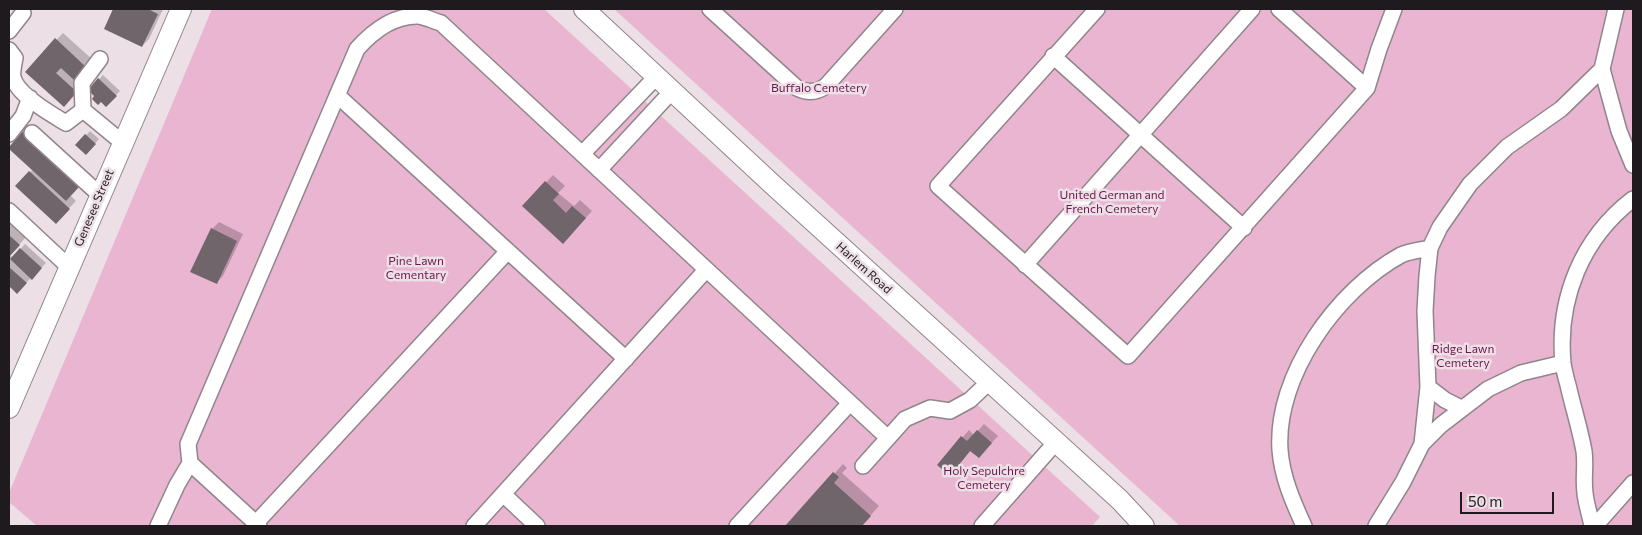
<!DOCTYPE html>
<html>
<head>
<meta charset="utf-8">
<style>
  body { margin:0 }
  #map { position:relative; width:1642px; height:535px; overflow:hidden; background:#ecdfe5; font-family:Commissioner,sans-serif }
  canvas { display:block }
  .frame { position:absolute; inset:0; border:10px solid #1f1a1d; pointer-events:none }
  .scale { position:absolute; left:1460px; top:492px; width:94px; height:22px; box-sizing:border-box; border:2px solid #1f1a1d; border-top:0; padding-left:6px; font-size:15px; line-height:18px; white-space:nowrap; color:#1f1a1d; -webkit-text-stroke:4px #ecdfe5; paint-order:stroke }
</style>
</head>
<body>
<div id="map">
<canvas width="1642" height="535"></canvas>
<div class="frame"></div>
<div class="scale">50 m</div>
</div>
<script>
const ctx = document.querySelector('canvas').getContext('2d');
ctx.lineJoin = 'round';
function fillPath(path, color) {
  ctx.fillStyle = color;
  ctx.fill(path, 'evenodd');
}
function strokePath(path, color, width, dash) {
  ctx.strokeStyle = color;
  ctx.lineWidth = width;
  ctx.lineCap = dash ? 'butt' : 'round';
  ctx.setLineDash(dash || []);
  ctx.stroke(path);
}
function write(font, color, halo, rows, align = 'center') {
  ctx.font = font + ' Commissioner,sans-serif';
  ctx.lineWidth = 5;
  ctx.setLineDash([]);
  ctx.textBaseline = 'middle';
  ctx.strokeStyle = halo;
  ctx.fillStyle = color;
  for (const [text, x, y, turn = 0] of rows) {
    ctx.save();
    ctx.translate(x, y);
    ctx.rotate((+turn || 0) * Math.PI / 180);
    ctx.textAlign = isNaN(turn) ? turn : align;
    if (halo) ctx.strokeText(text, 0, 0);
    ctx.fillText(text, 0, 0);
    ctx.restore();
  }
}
fillPath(new Path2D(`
  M 212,9 L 544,9 L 1100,517 L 1092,526 L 37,526 L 9,502 L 9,493 Z
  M 614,9 L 1633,9 L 1633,526 L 1180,526 Z`), '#e9b5d1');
fillPath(new Path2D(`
  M 115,9 L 163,9 L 149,39 L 142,46 L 105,28 Z
  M 63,33 L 92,59 L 75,77 L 83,85 L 70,99 L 27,72 Z
  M 103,75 L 120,91 L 106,105 L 89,90 Z
  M 30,125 L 60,152 L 85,179 L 70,195 L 76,201 L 56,222 L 17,186 L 33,169 L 23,132 Z
  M 90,131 L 99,139 L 90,149 L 77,145 Z
  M 553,175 L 565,186 L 558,193 L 574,206 L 580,200 L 592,211 L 570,235 L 524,206 Z
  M 9,222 L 26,237 L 10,255 L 13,258 L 25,244 L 46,263 L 17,292 L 9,285 Z
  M 219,222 L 243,234 L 223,276 L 216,283 L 212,229 Z
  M 984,424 L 998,436 L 985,450 L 971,450 L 961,462 L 938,465 L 969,430 L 974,435 Z
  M 843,464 L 847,468 L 842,473 L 879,506 L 861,526 L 787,526 Z`), '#0003');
fillPath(new Path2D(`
  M 113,9 L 148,9 L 158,14 L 142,47 L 104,29 Z
  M 55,38 L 86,67 L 74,80 L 61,68 L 56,73 L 77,92 L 64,107 L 25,72 Z
  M 98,78 L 117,96 L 106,107 L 101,102 L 98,105 L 92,99 L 94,96 L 88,90 Z
  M 23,131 L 54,159 L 51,162 L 79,187 L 66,201 L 9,149 L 9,147 Z
  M 85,134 L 96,144 L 86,155 L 75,145 Z
  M 29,171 L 70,209 L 56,224 L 15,186 Z
  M 545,181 L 559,194 L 553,200 L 566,213 L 572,206 L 586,218 L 563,244 L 522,206 Z
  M 211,228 L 237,241 L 217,284 L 190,272 Z
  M 9,235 L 20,245 L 9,257 Z
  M 20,248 L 42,268 L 32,280 L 10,259 Z
  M 9,267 L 27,283 L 17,294 L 9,286 Z
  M 977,430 L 992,443 L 979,458 L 970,451 L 954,471 L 947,465 L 943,470 L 937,465 L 961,436 L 967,441 Z
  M 833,472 L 839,477 L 834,483 L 871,516 L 862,526 L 785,526 Z`), '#70656b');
const minor = new Path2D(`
  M 710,9 L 797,88 C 807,93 816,93 826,86 L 895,9
  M 1097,9 L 938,186 L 1128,356 L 1367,88 L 1379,49 L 1394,9
  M 1279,9 L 1367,88
  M 1616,9 L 1602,69 L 1619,131 L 1633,165
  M 9,31 L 23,13
  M 9,50 L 15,58 C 14,63 12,72 13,77 C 17,95 51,114 66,123 L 83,110 L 123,143
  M 1053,56 L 1244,228
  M 337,95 L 626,359
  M 83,110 L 82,83 L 100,59
  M 32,133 L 100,195
  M 9,134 L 23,116 L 30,98
  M 582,154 L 657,76
  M 599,170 L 673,90
  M 9,211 L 69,267
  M 1025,265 L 1252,9
  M 1428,387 L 1445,400 L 1461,408
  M 1422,444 L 1428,387 L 1425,311 L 1427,276 L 1430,248
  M 863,466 L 905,419 L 930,408 L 950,411 L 970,400 L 989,382
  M 503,494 L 537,526
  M 256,523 L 508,251
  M 158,526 L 177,485 L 190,463
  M 259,526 L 190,463 L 188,444 L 357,49 C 372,32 394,15 419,16 C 426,17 434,21 441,23 L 888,438
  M 474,526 L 706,270
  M 737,526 L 850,403
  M 982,526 L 1056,442
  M 1304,526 C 1293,502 1282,477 1280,450 C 1275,376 1337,290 1401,255 C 1409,251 1421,250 1430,248 L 1440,227 L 1470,184 L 1507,147 L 1561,109 L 1602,69
  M 1376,526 L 1403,482 L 1422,444 L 1441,425 L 1488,389 L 1521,373 L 1563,363
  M 1592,526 C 1590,515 1586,504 1585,493 C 1583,479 1586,465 1584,451 C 1580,429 1573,407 1568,385 C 1566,378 1564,370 1563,363 C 1557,299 1582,238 1633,199
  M 1595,526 L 1633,483`);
const major = new Path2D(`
  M 584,9 L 772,184 L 1120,500 L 1144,526
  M 9,408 L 181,9`);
strokePath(minor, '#90858b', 18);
strokePath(major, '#90858b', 22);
strokePath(minor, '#fff', 15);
strokePath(major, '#fff', 20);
write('12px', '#6d164f', '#ecdfe5', [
  ["Buffalo Cemetery",819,88],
  ["United German and",1112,195],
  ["French Cemetery",1112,209],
  ["Pine Lawn",416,261],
  ["Cementary",416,275],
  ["Ridge Lawn",1463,349],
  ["Cemetery",1463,363],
  ["Holy Sepulchre",984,471],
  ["Cemetery",984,485]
]);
write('12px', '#1f1a1d', '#ecdfe5', [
  ["Genesee Street",94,208,-67],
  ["Harlem Road",864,268,42]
]);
</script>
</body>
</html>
